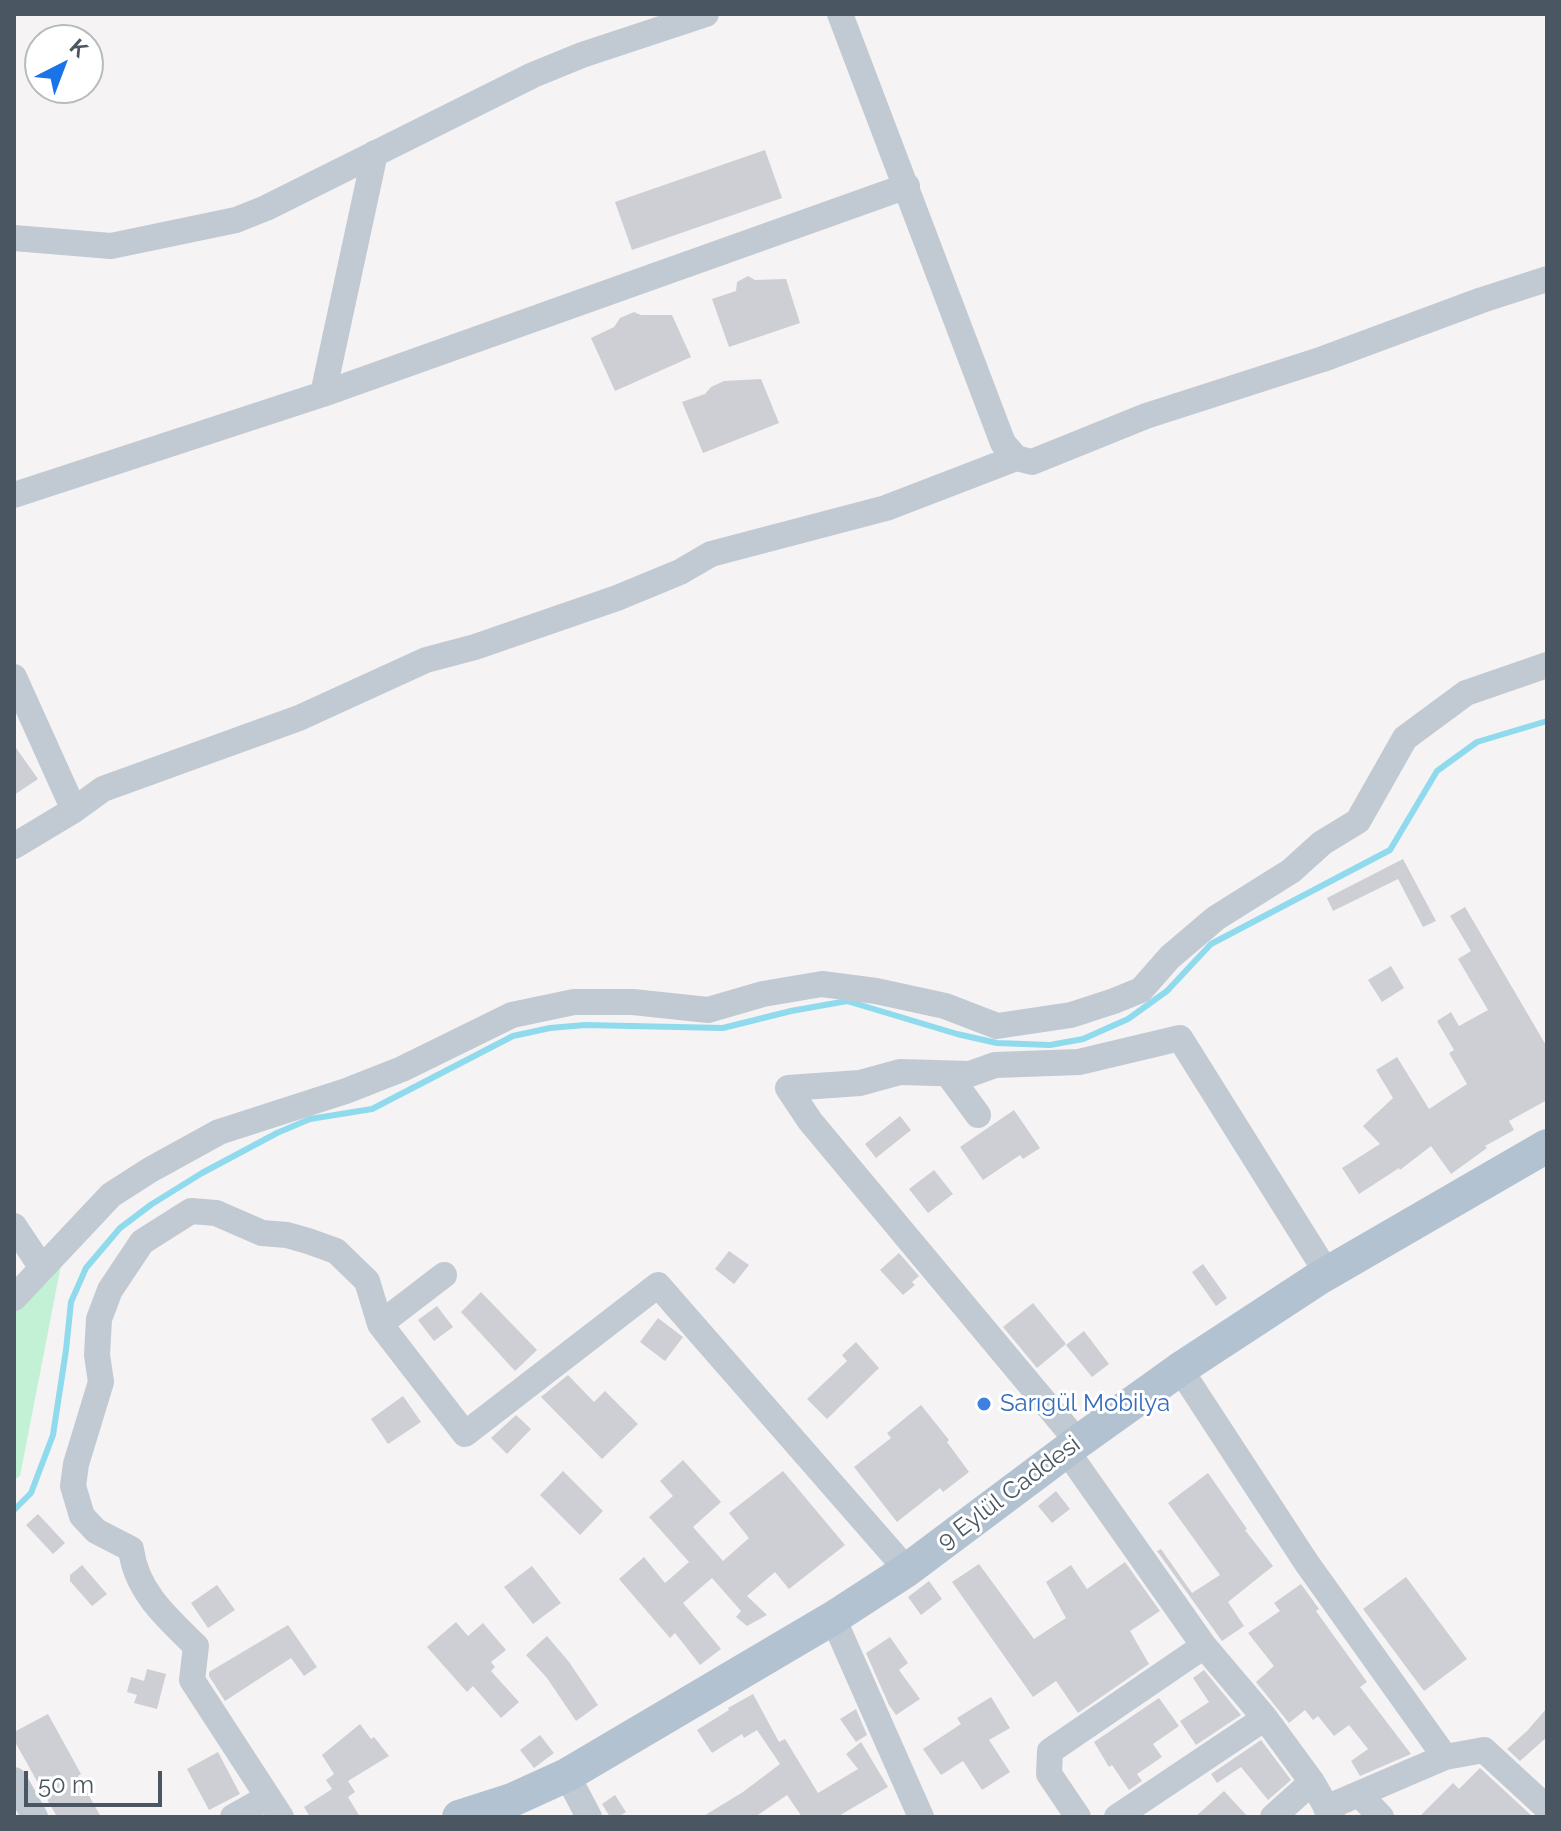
<!DOCTYPE html>
<html>
<head>
<meta charset="utf-8">
<style>
  body { margin:0 }
  #map { position:relative; width:1561px; height:1831px; overflow:hidden; background:#f5f3f3; font-family:Raleway,sans-serif }
  canvas { display:block }
  .frame { position:absolute; inset:0; border:16px solid #4a5661; pointer-events:none }
  .north { position:absolute; left:24px; top:24px; width:80px; height:80px; box-sizing:border-box; background:#fff; border:2px solid #b7bbc0; border-radius:50%; rotate:42deg; font-size:22px; font-weight:700; line-height:32px; text-align:center; color:#4a5661 }
  .north::after { content:''; display:block; margin:auto; width:28px; height:36px; background:#1a73e8; clip-path:polygon(50% 0,100% 100%,50% 72%,0 100%) }
  .scale { position:absolute; left:24px; top:1771px; width:138px; height:36px; box-sizing:border-box; border:4px solid #4a5661; border-top:0; padding-left:10px; font-size:24px; line-height:28px; white-space:nowrap; color:#4a5661; -webkit-text-stroke:6px #fff; paint-order:stroke }
</style>
</head>
<body>
<div id="map">
<canvas width="1561" height="1831"></canvas>
<div class="frame"></div>
<div class="north">K</div>
<div class="scale">50 m</div>
</div>
<script>
const ctx = document.querySelector('canvas').getContext('2d');
ctx.lineJoin = 'round';
function fillPath(path, color) {
  ctx.fillStyle = color;
  ctx.fill(path, 'evenodd');
}
function strokePath(path, color, width, dash) {
  ctx.strokeStyle = color;
  ctx.lineWidth = width;
  ctx.lineCap = dash ? 'butt' : 'round';
  ctx.setLineDash(dash || []);
  ctx.stroke(path);
}
function write(font, color, halo, rows, align = 'center') {
  ctx.font = font + ' Raleway,sans-serif';
  ctx.lineWidth = 6;
  ctx.setLineDash([]);
  ctx.textBaseline = 'middle';
  ctx.strokeStyle = halo;
  ctx.fillStyle = color;
  for (const [text, x, y, turn = 0] of rows) {
    ctx.save();
    ctx.translate(x, y);
    ctx.rotate((+turn || 0) * Math.PI / 180);
    ctx.textAlign = isNaN(turn) ? turn : align;
    if (halo) ctx.strokeText(text, 0, 0);
    ctx.fillText(text, 0, 0);
    ctx.restore();
  }
}
fillPath(new Path2D(`
  M 62,1260 L 20,1476 L 14,1480 L 14,1312 Z`), '#c3f1d5');
strokePath(new Path2D(`
  M 14,1510 L 31,1493 L 53,1435 L 66,1350 L 71,1302 L 86,1268 L 120,1228 L 152,1204 L 202,1173 L 277,1133 L 310,1119 L 372,1109 L 513,1036 L 550,1028 L 585,1025 L 723,1028 L 791,1011 L 847,1001 L 957,1034 L 997,1043 L 1050,1045 L 1083,1039 L 1128,1019 L 1167,991 L 1211,944 L 1390,850 L 1437,771 L 1477,742 L 1547,721`), '#90daee', 6);
fillPath(new Path2D(`
  M 765,150 L 782,198 L 632,250 L 615,202 Z
  M 748,276 L 755,280 L 786,279 L 800,323 L 729,347 L 712,299 L 736,291 L 737,282 Z
  M 634,312 L 641,315 L 672,315 L 691,357 L 615,391 L 591,338 L 614,327 L 620,318 Z
  M 761,379 L 779,423 L 703,453 L 682,402 L 705,394 L 711,387 L 724,381 Z
  M 14,745 L 38,779 L 14,795 Z
  M 1403,859 L 1436,921 L 1423,927 L 1398,879 L 1333,911 L 1327,898 Z
  M 1465,907 L 1547,1047 L 1547,1100 L 1509,1121 L 1514,1130 L 1485,1146 L 1487,1148 L 1451,1174 L 1431,1146 L 1400,1170 L 1399,1168 L 1359,1194 L 1342,1168 L 1380,1144 L 1363,1126 L 1393,1098 L 1376,1070 L 1397,1057 L 1429,1109 L 1467,1084 L 1449,1053 L 1454,1050 L 1437,1021 L 1451,1012 L 1459,1026 L 1488,1010 L 1458,959 L 1471,951 L 1450,916 Z
  M 1391,966 L 1404,988 L 1382,1002 L 1368,980 Z
  M 1014,1110 L 1040,1148 L 1023,1159 L 1020,1155 L 983,1180 L 960,1147 Z
  M 900,1116 L 911,1130 L 876,1158 L 865,1144 Z
  M 934,1170 L 953,1194 L 928,1213 L 909,1189 Z
  M 729,1251 L 749,1265 L 734,1284 L 715,1269 Z
  M 899,1253 L 919,1276 L 912,1282 L 915,1285 L 903,1295 L 880,1270 Z
  M 1203,1264 L 1227,1298 L 1216,1306 L 1192,1272 Z
  M 481,1292 L 537,1350 L 515,1371 L 461,1312 Z
  M 1033,1303 L 1066,1344 L 1037,1368 L 1003,1327 Z
  M 437,1306 L 453,1327 L 434,1341 L 418,1320 Z
  M 658,1318 L 683,1337 L 665,1361 L 640,1342 Z
  M 1084,1331 L 1109,1364 L 1092,1377 L 1066,1345 Z
  M 856,1342 L 879,1368 L 827,1419 L 807,1399 L 847,1361 L 842,1355 Z
  M 568,1375 L 594,1402 L 605,1391 L 638,1424 L 602,1459 L 541,1397 Z
  M 403,1396 L 421,1422 L 388,1444 L 371,1419 Z
  M 921,1405 L 949,1440 L 947,1442 L 969,1472 L 943,1492 L 940,1488 L 897,1522 L 854,1467 L 891,1438 L 887,1433 Z
  M 516,1415 L 531,1429 L 507,1454 L 491,1438 Z
  M 683,1460 L 721,1502 L 693,1527 L 723,1561 L 749,1538 L 729,1513 L 783,1471 L 845,1545 L 789,1589 L 775,1572 L 747,1596 L 767,1615 L 747,1626 L 736,1617 L 741,1611 L 712,1578 L 683,1603 L 721,1649 L 700,1665 L 675,1633 L 670,1638 L 619,1579 L 644,1557 L 665,1583 L 689,1562 L 649,1517 L 673,1496 L 660,1481 Z
  M 563,1471 L 603,1511 L 580,1535 L 540,1495 Z
  M 1208,1473 L 1247,1529 L 1245,1530 L 1273,1566 L 1228,1602 L 1244,1626 L 1222,1641 L 1157,1551 L 1161,1549 L 1192,1593 L 1220,1575 L 1168,1503 Z
  M 1056,1491 L 1070,1509 L 1052,1523 L 1038,1506 Z
  M 38,1514 L 65,1543 L 53,1554 L 26,1525 Z
  M 1125,1562 L 1160,1611 L 1130,1631 L 1149,1664 L 1078,1713 L 1056,1681 L 1033,1697 L 952,1582 L 979,1564 L 1034,1639 L 1066,1618 L 1046,1582 L 1071,1565 L 1087,1589 Z
  M 82,1565 L 107,1594 L 92,1606 L 70,1581 L 70,1575 Z
  M 532,1566 L 561,1603 L 533,1624 L 504,1587 Z
  M 1406,1577 L 1467,1659 L 1424,1691 L 1363,1609 Z
  M 929,1581 L 942,1599 L 921,1615 L 908,1597 Z
  M 1301,1584 L 1319,1609 L 1316,1611 L 1367,1682 L 1360,1687 L 1411,1754 L 1360,1776 L 1351,1761 L 1368,1749 L 1349,1725 L 1334,1736 L 1318,1716 L 1313,1720 L 1305,1710 L 1289,1723 L 1256,1682 L 1274,1666 L 1248,1633 L 1280,1611 L 1274,1603 Z
  M 217,1585 L 235,1610 L 208,1628 L 191,1603 Z
  M 456,1622 L 468,1636 L 483,1623 L 506,1650 L 491,1662 L 495,1667 L 491,1671 L 519,1702 L 501,1718 L 473,1686 L 467,1692 L 427,1647 Z
  M 288,1625 L 317,1667 L 304,1676 L 291,1658 L 225,1701 L 209,1676 L 209,1672 Z
  M 547,1636 L 569,1662 L 598,1705 L 576,1721 L 547,1678 L 526,1655 Z
  M 890,1637 L 908,1663 L 899,1670 L 920,1699 L 896,1715 L 889,1705 L 866,1653 Z
  M 147,1669 L 166,1674 L 157,1709 L 134,1703 L 137,1695 L 127,1692 L 131,1677 L 144,1681 Z
  M 1204,1670 L 1241,1715 L 1196,1745 L 1180,1721 L 1209,1702 L 1193,1678 Z
  M 753,1694 L 779,1742 L 785,1739 L 818,1793 L 858,1769 L 846,1754 L 861,1742 L 888,1787 L 837,1817 L 802,1817 L 787,1795 L 755,1817 L 702,1817 L 743,1792 L 780,1764 L 757,1730 L 744,1738 L 742,1734 L 712,1753 L 697,1730 L 729,1710 L 728,1708 Z
  M 991,1697 L 1010,1728 L 989,1740 L 1010,1772 L 982,1790 L 963,1761 L 941,1775 L 923,1749 L 961,1724 L 957,1718 Z
  M 1159,1698 L 1179,1726 L 1153,1744 L 1162,1757 L 1137,1774 L 1142,1781 L 1129,1790 L 1112,1765 L 1109,1767 L 1094,1742 Z
  M 1547,1708 L 1547,1737 L 1520,1761 L 1507,1749 L 1527,1731 Z
  M 856,1709 L 867,1735 L 856,1742 L 840,1719 Z
  M 48,1714 L 81,1774 L 78,1776 L 101,1817 L 57,1817 L 14,1740 L 14,1732 Z
  M 360,1724 L 371,1739 L 374,1737 L 389,1756 L 348,1781 L 355,1792 L 348,1797 L 360,1817 L 310,1817 L 304,1807 L 332,1789 L 326,1780 L 334,1774 L 322,1755 Z
  M 540,1735 L 554,1753 L 534,1768 L 520,1750 Z
  M 1261,1740 L 1291,1780 L 1268,1800 L 1241,1767 L 1217,1783 L 1211,1774 Z
  M 218,1752 L 240,1794 L 209,1810 L 187,1769 Z
  M 1480,1768 L 1533,1817 L 1419,1817 L 1453,1783 L 1459,1789 Z
  M 1224,1791 L 1248,1817 L 1195,1817 Z
  M 615,1795 L 626,1812 L 618,1817 L 610,1817 L 602,1804 Z`), '#cdcfd5');
strokePath(new Path2D(`
  M 840,14 L 1003,443 L 1016,458 L 1032,462 L 1146,416 L 1323,359 L 1482,300 L 1547,279
  M 14,238 L 111,246 L 236,220 L 266,208 L 533,75 L 582,55 L 706,14
  M 323,394 L 375,153
  M 14,495 L 323,394 L 907,186
  M 14,677 L 74,810 L 14,846
  M 74,810 L 103,789 L 299,718 L 426,660 L 475,647 L 617,598 L 680,572 L 711,554 L 886,508 L 1016,458
  M 948,1074 L 978,1115
  M 14,1226 L 42,1268
  M 444,1275 L 380,1324 L 465,1434 L 658,1285 L 907,1570
  M 14,1298 L 111,1195 L 150,1170 L 219,1132 L 346,1091 L 402,1069 L 512,1015 L 574,1002 L 633,1002 L 708,1010 L 763,994 L 822,984 L 876,991 L 945,1006 L 997,1026 L 1071,1015 L 1114,1001 L 1141,990 L 1170,957 L 1216,918 L 1291,871 L 1322,843 L 1358,821 L 1405,738 L 1466,693 L 1547,665
  M 1180,1369 L 1306,1562 L 1445,1757
  M 1078,1442 L 810,1121 L 788,1088 L 860,1083 L 900,1072 L 970,1074 L 995,1065 L 1079,1062 L 1180,1038 L 1327,1273
  M 1066,1450 L 1204,1646 L 1265,1718 L 1312,1782 L 1332,1817
  M 833,1618 L 921,1817
  M 567,1775 L 589,1817
  M 14,1780 L 35,1817
  M 1360,1795 L 1381,1817
  M 1326,1808 L 1445,1757 L 1484,1750 L 1547,1808
  M 233,1817 L 268,1797
  M 281,1817 L 192,1680 L 196,1646 C 167,1618 136,1591 131,1549 L 96,1531 L 82,1516 L 73,1486 L 76,1464 L 101,1382 L 97,1355 L 99,1319 L 110,1290 L 142,1242 L 191,1211 L 216,1213 L 262,1233 L 287,1235 L 308,1241 L 336,1251 L 367,1281 L 380,1324
  M 1078,1817 L 1049,1774 L 1050,1751 L 1204,1646
  M 1117,1817 L 1265,1718
  M 1273,1817 L 1312,1782`), '#c1cad2', 26);
strokePath(new Path2D(`
  M 459,1817 L 512,1800 L 567,1775 L 833,1618 L 907,1570 L 1078,1442 L 1180,1369 L 1319,1278 L 1547,1146`), '#b3c2d1', 34);
for (const [x, y, r, color] of [
  [984,1404,8,"#3f7fe0"]
]) {
  const dot = new Path2D();
  dot.arc(x, y, r, 0, 2 * Math.PI);
  ctx.fillStyle = color;
  ctx.fill(dot);
  strokePath(dot, '#fff', 3);
}
write('24px', '#366cbe', '#fff', [
  ["Sarıgül Mobilya",1000,1404]
], 'left');
write('24px', '#4a5661', '#fff', [
  ["9 Eylül Caddesi",1009,1493,-37]
]);
</script>
</body>
</html>
